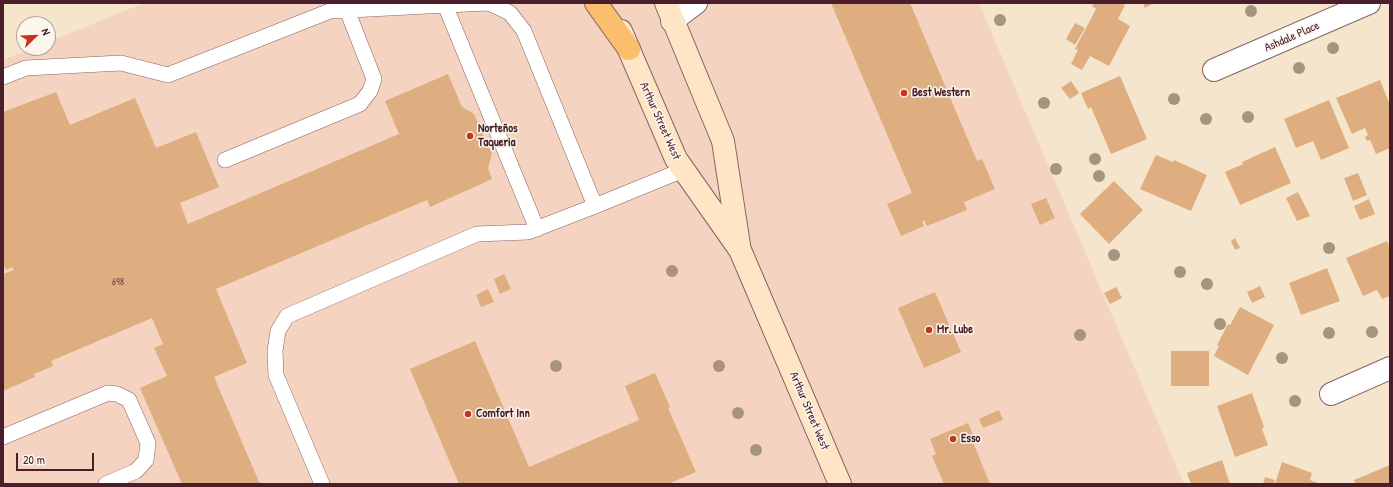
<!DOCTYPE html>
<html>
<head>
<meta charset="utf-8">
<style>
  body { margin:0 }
  #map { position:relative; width:1393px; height:487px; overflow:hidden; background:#f5e5cd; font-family:"Patrick Hand",sans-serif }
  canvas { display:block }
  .frame { position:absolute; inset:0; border:4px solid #4a1f2b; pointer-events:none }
  .north { position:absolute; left:16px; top:16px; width:40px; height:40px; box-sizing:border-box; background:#fbf7ec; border:1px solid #b4a19f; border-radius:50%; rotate:67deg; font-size:11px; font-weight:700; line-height:16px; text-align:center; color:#4a1f2b }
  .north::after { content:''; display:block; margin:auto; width:14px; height:18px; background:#c8321e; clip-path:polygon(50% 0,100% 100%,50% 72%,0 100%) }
  .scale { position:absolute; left:16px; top:453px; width:78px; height:18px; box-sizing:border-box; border:2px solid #4a1f2b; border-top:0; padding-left:5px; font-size:12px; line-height:14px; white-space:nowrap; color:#4a1f2b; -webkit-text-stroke:3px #fbf7ec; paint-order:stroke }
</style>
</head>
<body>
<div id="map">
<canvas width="1393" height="487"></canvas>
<div class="frame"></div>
<div class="north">N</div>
<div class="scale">20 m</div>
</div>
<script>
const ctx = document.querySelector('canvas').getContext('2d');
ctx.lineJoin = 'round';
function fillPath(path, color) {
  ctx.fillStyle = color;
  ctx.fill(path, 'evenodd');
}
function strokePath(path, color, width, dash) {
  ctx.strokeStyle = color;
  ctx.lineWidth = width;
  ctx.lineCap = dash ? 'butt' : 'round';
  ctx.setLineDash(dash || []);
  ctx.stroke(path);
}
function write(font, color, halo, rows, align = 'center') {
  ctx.font = font + ' "Patrick Hand",sans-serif';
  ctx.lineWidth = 3;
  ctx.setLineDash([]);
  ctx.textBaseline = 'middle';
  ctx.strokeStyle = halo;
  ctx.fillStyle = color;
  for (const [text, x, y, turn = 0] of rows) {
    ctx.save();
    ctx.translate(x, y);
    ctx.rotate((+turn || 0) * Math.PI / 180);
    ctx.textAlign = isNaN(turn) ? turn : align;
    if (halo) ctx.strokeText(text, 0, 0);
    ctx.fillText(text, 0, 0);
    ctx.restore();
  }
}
fillPath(new Path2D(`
  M 144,3 L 979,3 L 1184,484 L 3,484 L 3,60 L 32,48 L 48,48 L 48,42 Z`), '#f4d3c1');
fillPath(new Path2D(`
  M 831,3 L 910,3 L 977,161 L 982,159 L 995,189 L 964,202 L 967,210 L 927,226 L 924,220 L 922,221 L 924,226 L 901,236 L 887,204 L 912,193 Z
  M 1094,3 L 1121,3 L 1125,5 L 1118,19 L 1130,26 L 1109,66 L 1090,56 L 1082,70 L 1071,64 L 1078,50 L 1075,49 L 1096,9 L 1092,6 Z
  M 1143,3 L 1154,3 L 1145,8 Z
  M 1075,23 L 1085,28 L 1075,45 L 1066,39 Z
  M 448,74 L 462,107 L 474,114 L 492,154 L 488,168 L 492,179 L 430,207 L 427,200 L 216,289 L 247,363 L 214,377 L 260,484 L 182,484 L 140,388 L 167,376 L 154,348 L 163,344 L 152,318 L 51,361 L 53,366 L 34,374 L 35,377 L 3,391 L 3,274 L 14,270 L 12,267 L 6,270 L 3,264 L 3,112 L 56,92 L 70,125 L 135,98 L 156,148 L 196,132 L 219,187 L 180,203 L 188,224 L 399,134 L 385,101 Z
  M 1120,76 L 1147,139 L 1111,154 L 1091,107 L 1088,109 L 1081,93 Z
  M 1380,80 L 1390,105 L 1390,148 L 1376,154 L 1370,140 L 1367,141 L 1365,137 L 1368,135 L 1365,128 L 1352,134 L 1336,98 Z
  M 1071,81 L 1079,93 L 1070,99 L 1061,88 Z
  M 1329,100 L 1349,148 L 1321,160 L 1313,141 L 1296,148 L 1284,119 Z
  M 1275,147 L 1291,183 L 1240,205 L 1225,172 L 1243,164 L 1242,162 Z
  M 1156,155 L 1173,162 L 1174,160 L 1207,175 L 1191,211 L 1140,189 Z
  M 1358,173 L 1367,195 L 1353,201 L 1344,178 Z
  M 1114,181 L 1143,210 L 1109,244 L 1080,214 Z
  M 1298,192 L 1310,216 L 1297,221 L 1286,198 Z
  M 1046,198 L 1055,218 L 1040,225 L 1031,204 Z
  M 1369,199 L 1375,214 L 1360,220 L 1354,206 Z
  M 1235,238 L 1240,248 L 1235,250 L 1231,241 Z
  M 1387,241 L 1390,248 L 1390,296 L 1382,299 L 1377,290 L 1363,296 L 1346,258 Z
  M 1327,268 L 1340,301 L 1301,315 L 1289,283 Z
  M 504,274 L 511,289 L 500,294 L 494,279 Z
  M 1260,286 L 1265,297 L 1252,303 L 1247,292 Z
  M 1116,287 L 1122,298 L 1110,304 L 1104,293 Z
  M 488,289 L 494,302 L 481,307 L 476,295 Z
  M 935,292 L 961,352 L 924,368 L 898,308 Z
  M 1240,307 L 1274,325 L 1248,375 L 1214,356 L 1219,346 L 1217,345 L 1228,324 L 1230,325 Z
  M 475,341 L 529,467 L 639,420 L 625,386 L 655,373 L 670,407 L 668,408 L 696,472 L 668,484 L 459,484 L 410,369 Z
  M 1171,351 L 1209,351 L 1209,386 L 1171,386 Z
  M 1252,393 L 1264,427 L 1262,429 L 1268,445 L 1235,457 L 1217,406 Z
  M 999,410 L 1003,420 L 983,428 L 979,419 Z
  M 968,423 L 975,439 L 972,440 L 990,484 L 944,484 L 932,456 L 936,454 L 930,439 Z
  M 1222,460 L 1230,484 L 1191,484 L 1187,473 Z
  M 1282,462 L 1312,473 L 1310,480 L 1321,484 L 1275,484 Z
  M 1390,465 L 1390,484 L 1356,484 L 1354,480 Z
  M 1265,477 L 1275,480 L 1273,484 L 1263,484 Z`), '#deae81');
const lane = new Path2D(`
  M 489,3 L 510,13 L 524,31 L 595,206 L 683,170
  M 445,5 L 537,229
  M 3,77 L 26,68 L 121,63 L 168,75 L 330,11 L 487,3
  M 225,160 L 360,104 L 370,91 L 374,79 L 347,10
  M 3,437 L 108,393 L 117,394 L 129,400 L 148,443 L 146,460 L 136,471 L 106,484
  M 322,484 L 276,375 L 275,351 L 278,331 L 287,316 L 477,234 L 528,232 L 595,206`);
const street = new Path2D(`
  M 672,21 L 696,3
  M 1214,70 L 1369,3
  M 1331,394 L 1390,368`);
const secondary = new Path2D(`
  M 666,3 L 723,141 L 739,245
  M 621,31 L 676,159 L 740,250 L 840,484`);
const highway = new Path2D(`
  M 596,3 L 629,49`);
strokePath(lane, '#866464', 16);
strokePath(street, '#866464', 24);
strokePath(secondary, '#866464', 24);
strokePath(highway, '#866464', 24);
strokePath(lane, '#fff', 15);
strokePath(street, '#fff', 22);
strokePath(secondary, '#fde5c5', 22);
strokePath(highway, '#fabe6d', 22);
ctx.fillStyle = '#a7947f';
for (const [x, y] of [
  [1251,11],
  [1000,20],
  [1333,48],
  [1299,68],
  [1174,99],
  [1044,103],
  [1248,117],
  [1206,119],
  [1095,159],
  [1056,169],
  [1099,176],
  [1329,248],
  [1114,255],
  [672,271],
  [1180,272],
  [1207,284],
  [1220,324],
  [1372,332],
  [1329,333],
  [1080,335],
  [1282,358],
  [556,366],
  [719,366],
  [1295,401],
  [738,413],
  [756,450]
]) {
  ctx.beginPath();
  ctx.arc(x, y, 6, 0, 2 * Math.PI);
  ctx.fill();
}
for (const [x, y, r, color] of [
  [904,93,4,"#c8321e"],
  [470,136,4,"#c8321e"],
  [929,330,4,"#c8321e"],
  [468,414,4,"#c8321e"],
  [953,439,4,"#c8321e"]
]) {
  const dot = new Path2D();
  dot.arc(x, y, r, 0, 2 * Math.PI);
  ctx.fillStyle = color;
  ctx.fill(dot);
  strokePath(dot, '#fbf7ec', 1.5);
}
write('10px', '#6f4340', null, [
  ["698",118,282]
]);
write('12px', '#4a1f2b', '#fbf7ec', [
  ["Ashdale Place",1292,37,-24],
  ["Arthur Street West",660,121,66],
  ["Arthur Street West",809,411,67]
]);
write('bold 12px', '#4a1f2b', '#fbf7ec', [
  ["Best Western",912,93],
  ["Norteños",478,129],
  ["Taqueria",478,143],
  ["Mr. Lube",937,330],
  ["Comfort Inn",476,414],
  ["Esso",961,439]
], 'left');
</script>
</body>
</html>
